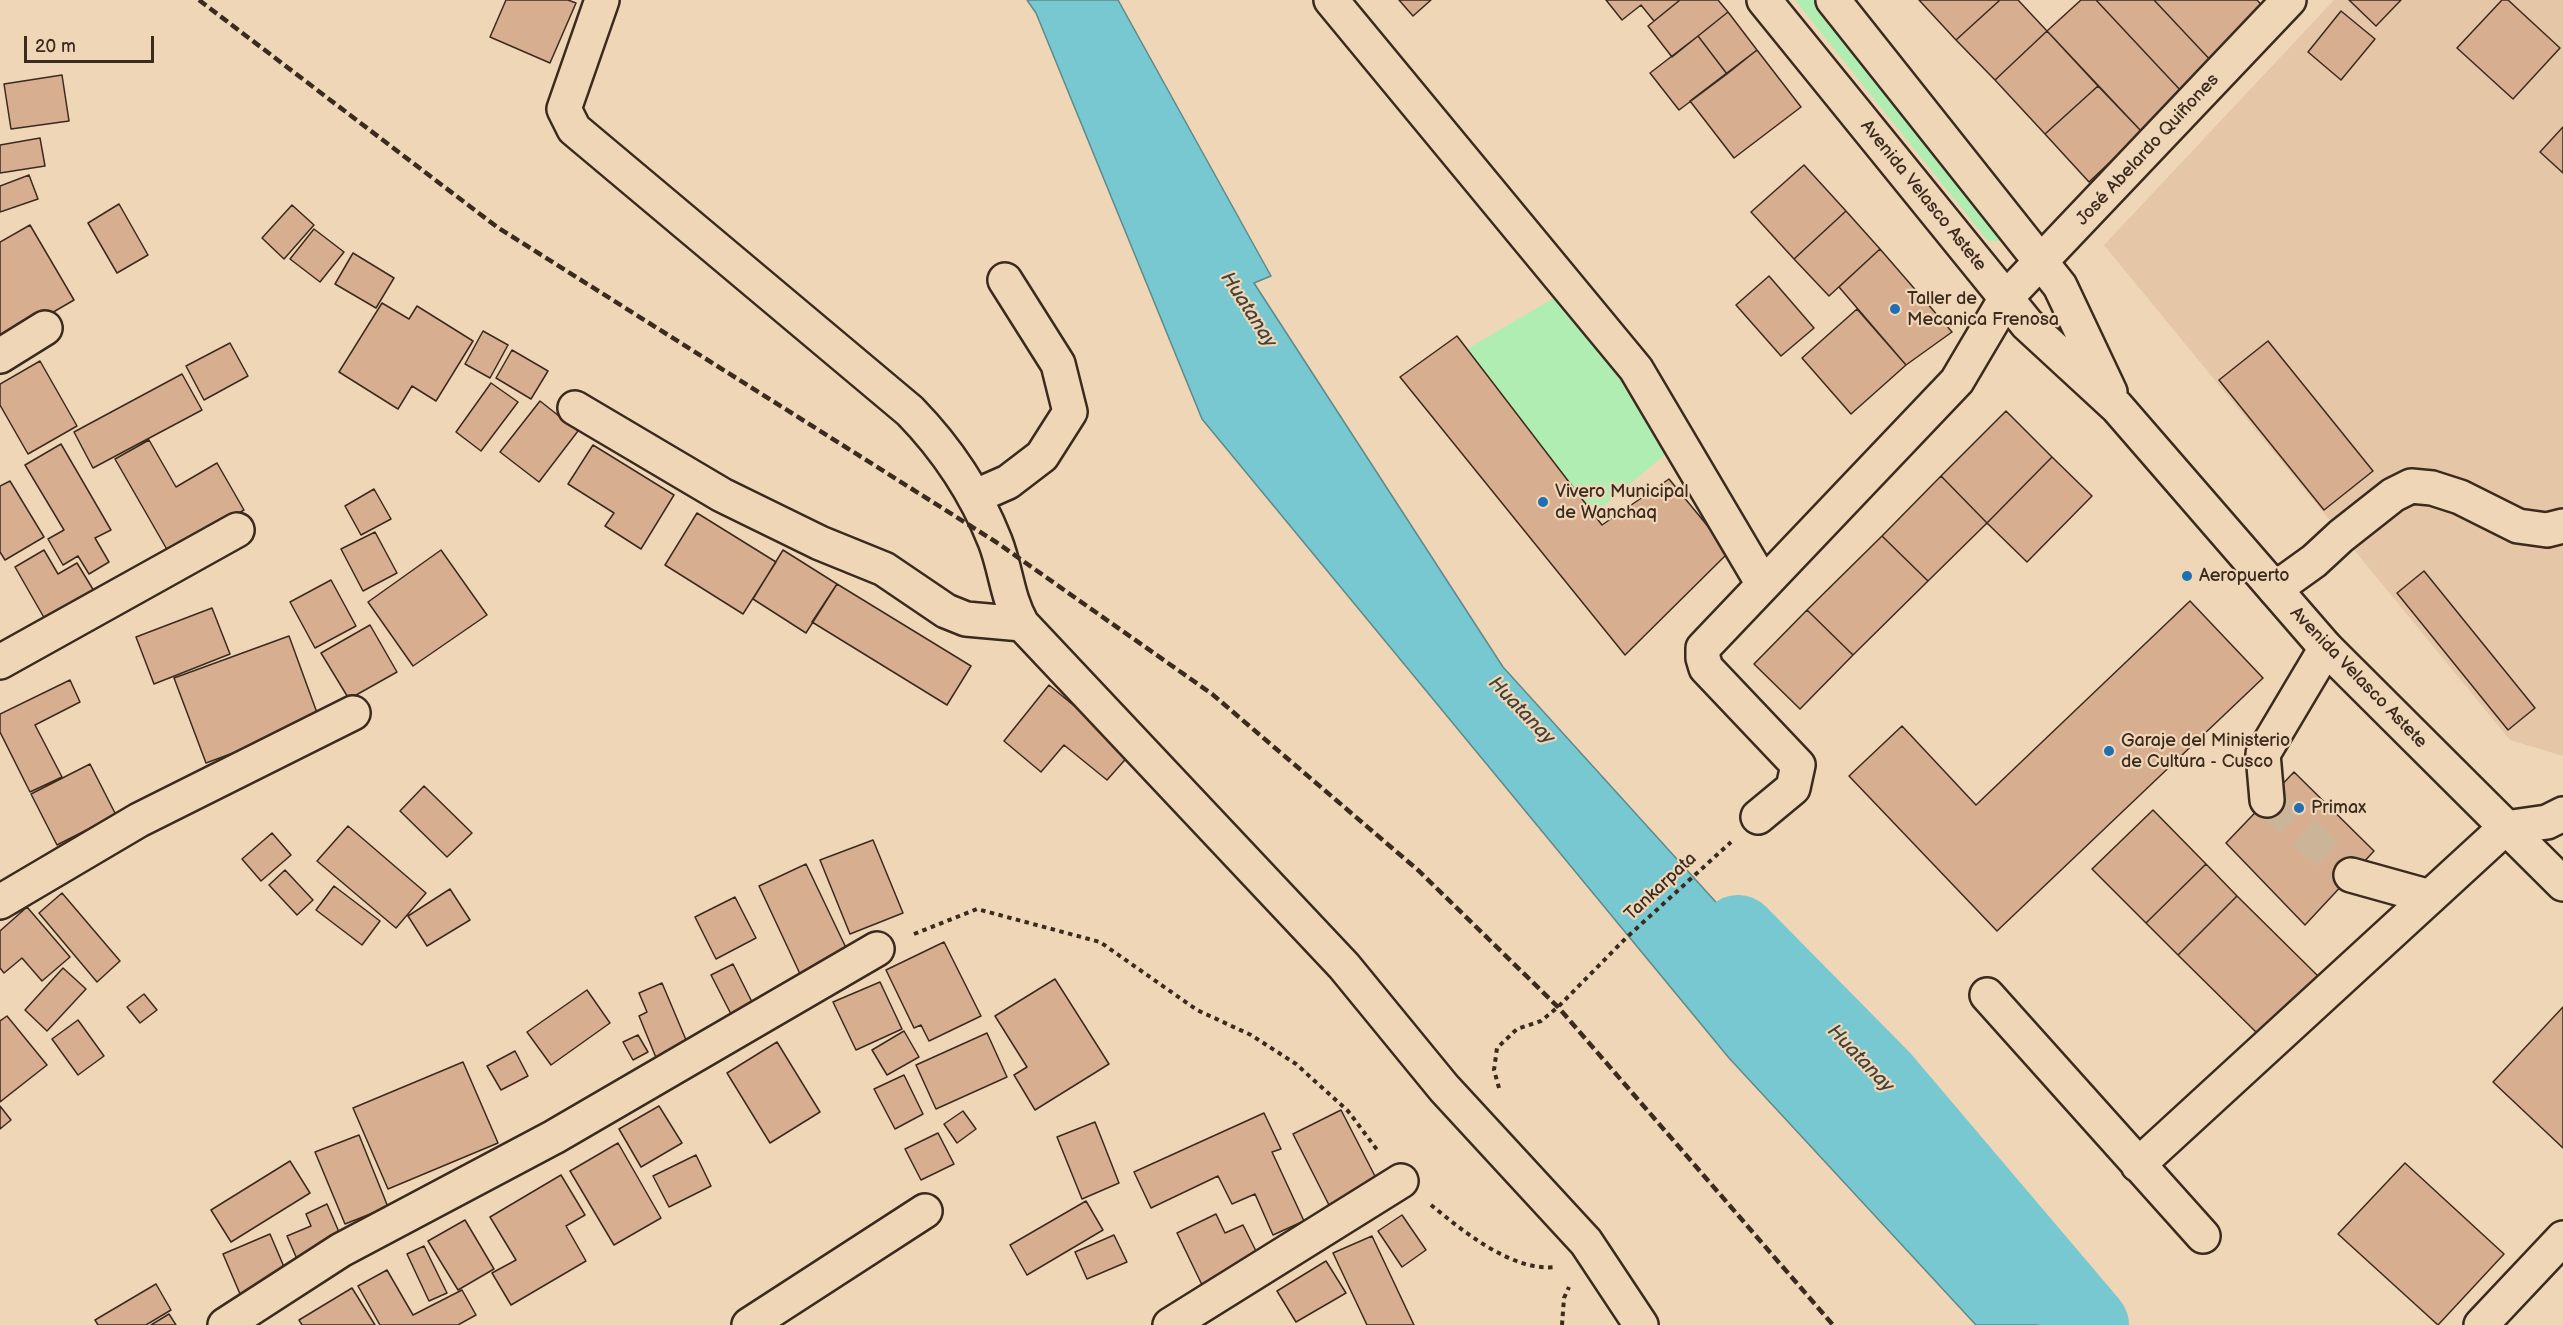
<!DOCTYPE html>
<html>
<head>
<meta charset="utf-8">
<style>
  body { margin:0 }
  #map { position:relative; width:2563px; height:1325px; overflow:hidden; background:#efd6b7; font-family:"Balsamiq Sans",sans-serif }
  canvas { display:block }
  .scale { position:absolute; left:24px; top:36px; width:130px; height:27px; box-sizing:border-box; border:3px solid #3b2a1e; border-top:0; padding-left:8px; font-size:18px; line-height:21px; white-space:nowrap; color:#3b2a1e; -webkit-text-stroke:4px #efd6b7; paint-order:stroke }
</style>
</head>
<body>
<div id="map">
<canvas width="2563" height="1325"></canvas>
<div class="scale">20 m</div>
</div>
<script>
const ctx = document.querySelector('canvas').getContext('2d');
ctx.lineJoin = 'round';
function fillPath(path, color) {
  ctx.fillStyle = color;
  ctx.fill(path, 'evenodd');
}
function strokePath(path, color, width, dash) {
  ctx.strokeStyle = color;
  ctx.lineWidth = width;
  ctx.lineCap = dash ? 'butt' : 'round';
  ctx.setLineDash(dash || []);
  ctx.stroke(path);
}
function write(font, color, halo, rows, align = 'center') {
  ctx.font = font + ' "Balsamiq Sans",sans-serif';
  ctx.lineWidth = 4.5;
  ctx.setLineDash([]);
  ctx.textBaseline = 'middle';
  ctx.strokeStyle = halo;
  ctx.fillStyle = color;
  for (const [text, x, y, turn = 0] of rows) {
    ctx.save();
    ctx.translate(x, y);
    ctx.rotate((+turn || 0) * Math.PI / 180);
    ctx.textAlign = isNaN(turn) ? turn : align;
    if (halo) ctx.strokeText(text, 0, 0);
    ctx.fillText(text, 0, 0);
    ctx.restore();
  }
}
fillPath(new Path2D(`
  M 2334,0 L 2563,0 L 2563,756 L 2510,740 L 2104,245 Z`), '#e5c7a8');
fillPath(new Path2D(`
  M 1795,0 L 1815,0 L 2006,232 L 2001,241 L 1988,241 Z
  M 1559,295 L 1679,443 L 1594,514 L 1467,349 Z`), '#b0edb3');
const water = new Path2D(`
  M 1027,0 L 1118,0 L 1271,276 L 1254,283 L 1503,667 L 1963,1175 L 2093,1325 L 1976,1325 L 1729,1058 L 1202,419 L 1036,13 Z`);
fillPath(water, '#77c8d0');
strokePath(water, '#5f8989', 1.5);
strokePath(new Path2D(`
  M 1738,934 L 1882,1080 L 2090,1325`), '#77c8d0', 78);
const building = new Path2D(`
  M 506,0 L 568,0 L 576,3 L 550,63 L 490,37 Z
  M 1399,0 L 1431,0 L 1413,16 Z
  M 1606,0 L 1680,0 L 1654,21 L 1641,5 L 1622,20 Z
  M 1680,0 L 1718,0 L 1728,12 L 1672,57 L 1648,26 Z
  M 1919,0 L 2000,0 L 1956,40 Z
  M 2000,0 L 2018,0 L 2047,31 L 1995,80 L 1956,40 Z
  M 2081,0 L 2096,0 L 2183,93 L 2142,132 L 2047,31 Z
  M 2096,0 L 2154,0 L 2215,65 L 2183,93 Z
  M 2154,0 L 2257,0 L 2269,13 L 2215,65 Z
  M 2349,0 L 2401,0 L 2376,26 Z
  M 2502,0 L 2508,0 L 2560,48 L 2513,99 L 2457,48 Z
  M 2341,11 L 2375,39 L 2341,80 L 2308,52 Z
  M 1728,12 L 1757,50 L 1727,74 L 1698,36 Z
  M 2047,31 L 2098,86 L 2045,134 L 1995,80 Z
  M 1698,36 L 1727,74 L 1679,110 L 1650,73 Z
  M 1757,50 L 1801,107 L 1734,158 L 1690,101 Z
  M 62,75 L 69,121 L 11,129 L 4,84 Z
  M 2098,86 L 2142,132 L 2089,182 L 2045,134 Z
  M 2563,127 L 2563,173 L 2540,152 Z
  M 40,138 L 45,166 L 0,173 L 0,145 Z
  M 1804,165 L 1846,211 L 1794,259 L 1751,212 Z
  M 29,175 L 38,199 L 0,212 L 0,186 Z
  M 119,204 L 148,255 L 117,273 L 88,223 Z
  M 292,205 L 314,225 L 284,259 L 262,238 Z
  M 1846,211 L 1880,249 L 1829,296 L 1794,259 Z
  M 30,225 L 74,300 L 0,343 L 0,242 Z
  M 314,229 L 344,252 L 320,282 L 290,259 Z
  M 1880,249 L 1952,332 L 1906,365 L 1839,287 Z
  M 353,253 L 394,278 L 376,308 L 335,284 Z
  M 1769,276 L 1814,328 L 1781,356 L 1736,305 Z
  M 382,303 L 409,319 L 417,306 L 473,341 L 436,401 L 412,386 L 398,409 L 339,372 Z
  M 1857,309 L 1906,365 L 1851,414 L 1802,358 Z
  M 483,331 L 508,345 L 490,378 L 465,364 Z
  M 1457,336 L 1602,525 L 1669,479 L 1729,552 L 1625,655 L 1400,377 Z
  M 2268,341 L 2373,471 L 2324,510 L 2219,380 Z
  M 230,343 L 248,376 L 204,400 L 186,366 Z
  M 512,350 L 548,371 L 531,399 L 496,378 Z
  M 40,361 L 77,426 L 28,454 L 0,405 L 0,384 Z
  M 182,374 L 202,410 L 93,468 L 74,432 Z
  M 491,383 L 518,402 L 481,451 L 456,432 Z
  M 540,401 L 578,431 L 539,482 L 500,452 Z
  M 2006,411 L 2052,457 L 1987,523 L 1941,476 Z
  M 149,440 L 176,487 L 217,463 L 244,510 L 169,553 L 115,459 Z
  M 61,444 L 111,530 L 95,538 L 109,562 L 89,574 L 78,556 L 63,565 L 48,539 L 64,530 L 25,465 Z
  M 593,445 L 674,495 L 641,549 L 605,526 L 614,513 L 568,484 Z
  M 2052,457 L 2092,496 L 2027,562 L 1987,523 Z
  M 1941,476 L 1987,523 L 1928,581 L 1882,536 Z
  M 10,481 L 44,537 L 5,560 L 0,552 L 0,486 Z
  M 374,489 L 391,519 L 361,535 L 345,506 Z
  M 697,513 L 776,562 L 743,614 L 665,565 Z
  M 375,532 L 397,573 L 363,591 L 341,549 Z
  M 1882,536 L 1928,581 L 1853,655 L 1807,610 Z
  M 44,550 L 58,574 L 77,563 L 97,596 L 46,621 L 15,567 Z
  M 441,550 L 487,615 L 413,666 L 368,602 Z
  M 783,550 L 837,584 L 806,633 L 753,599 Z
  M 2424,571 L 2535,708 L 2508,730 L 2397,593 Z
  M 331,580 L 356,626 L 315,648 L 290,602 Z
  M 837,584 L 971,666 L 947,705 L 812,622 Z
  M 2190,601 L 2263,678 L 1997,931 L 1849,776 L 1902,726 L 1976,805 Z
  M 212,608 L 230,654 L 154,684 L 136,637 Z
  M 1807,610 L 1853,655 L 1800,709 L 1754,664 Z
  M 370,625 L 397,672 L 349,699 L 321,653 Z
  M 289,636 L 320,721 L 206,763 L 174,678 Z
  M 70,680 L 80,702 L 35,725 L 62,777 L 30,792 L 0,732 L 0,714 Z
  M 1049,685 L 1131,753 L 1107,780 L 1064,745 L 1041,772 L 1004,741 Z
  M 90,764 L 116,815 L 57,845 L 31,794 Z
  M 2294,772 L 2374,851 L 2305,925 L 2226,843 Z
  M 424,786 L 472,833 L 447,857 L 400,811 Z
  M 2153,810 L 2206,864 L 2146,923 L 2092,869 Z
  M 348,826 L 426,893 L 396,928 L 317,861 Z
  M 272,833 L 291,855 L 261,881 L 242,859 Z
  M 873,840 L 903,913 L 850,934 L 820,860 Z
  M 806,864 L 849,954 L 801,976 L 759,886 Z
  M 2206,864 L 2237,896 L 2178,955 L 2146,923 Z
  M 285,870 L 313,900 L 297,915 L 269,885 Z
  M 334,886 L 380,921 L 362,945 L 316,910 Z
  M 450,889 L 470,920 L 427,946 L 408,916 Z
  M 62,893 L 120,961 L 97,982 L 39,913 Z
  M 2237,896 L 2318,976 L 2259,1035 L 2178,955 Z
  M 735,897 L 756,938 L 716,959 L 695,917 Z
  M 27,907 L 70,957 L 42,981 L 22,958 L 4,973 L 0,968 L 0,931 Z
  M 944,942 L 981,1016 L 929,1041 L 921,1025 L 914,1028 L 886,970 Z
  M 733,964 L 754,1006 L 732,1016 L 711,975 Z
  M 63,968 L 86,989 L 47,1031 L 25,1010 Z
  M 1055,979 L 1109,1064 L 1035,1110 L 1014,1075 L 1027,1067 L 995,1016 Z
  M 880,982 L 902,1029 L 856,1050 L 833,1002 Z
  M 662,983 L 689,1047 L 657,1060 L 639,1016 L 647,1012 L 639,993 Z
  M 587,990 L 610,1023 L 551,1065 L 527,1032 Z
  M 144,994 L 157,1010 L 140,1023 L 127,1007 Z
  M 2563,1007 L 2563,1148 L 2493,1082 Z
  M 7,1016 L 47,1065 L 0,1102 L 0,1021 Z
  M 78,1020 L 104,1056 L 78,1075 L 52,1039 Z
  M 904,1031 L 919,1057 L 887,1075 L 872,1050 Z
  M 987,1033 L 1007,1077 L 936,1109 L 916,1065 Z
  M 638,1035 L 648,1052 L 633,1060 L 623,1042 Z
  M 777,1042 L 820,1112 L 770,1143 L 727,1073 Z
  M 515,1051 L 528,1076 L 501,1090 L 487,1066 Z
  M 463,1062 L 498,1143 L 388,1189 L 353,1108 Z
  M 904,1075 L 923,1114 L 895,1129 L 874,1089 Z
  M 0,1106 L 11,1120 L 0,1129 Z
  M 659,1106 L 682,1143 L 641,1167 L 619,1129 Z
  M 1341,1110 L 1377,1180 L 1329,1205 L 1293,1134 Z
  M 963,1111 L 976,1129 L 957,1143 L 944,1124 Z
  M 1264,1113 L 1281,1149 L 1272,1152 L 1304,1221 L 1273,1235 L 1255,1194 L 1232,1204 L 1218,1176 L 1151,1208 L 1134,1172 Z
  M 1095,1122 L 1119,1183 L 1082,1199 L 1057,1137 Z
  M 938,1133 L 954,1164 L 921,1180 L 905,1149 Z
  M 359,1135 L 388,1207 L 345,1224 L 315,1152 Z
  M 618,1143 L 661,1218 L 614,1245 L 570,1171 Z
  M 696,1155 L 711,1186 L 669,1207 L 653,1176 Z
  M 290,1161 L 310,1193 L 231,1242 L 211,1210 Z
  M 2405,1163 L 2504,1254 L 2438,1325 L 2338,1234 Z
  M 561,1175 L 585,1215 L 566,1226 L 586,1261 L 511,1305 L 492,1273 L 516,1260 L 490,1217 Z
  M 1086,1201 L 1103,1230 L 1027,1275 L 1010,1245 Z
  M 327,1204 L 342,1239 L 297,1259 L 287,1236 L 311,1226 L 306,1214 Z
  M 1216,1214 L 1225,1233 L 1243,1225 L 1261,1261 L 1204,1289 L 1177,1233 Z
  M 1402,1215 L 1426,1250 L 1402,1267 L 1378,1231 Z
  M 465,1220 L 494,1269 L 458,1290 L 428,1241 Z
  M 270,1234 L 290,1281 L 243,1301 L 223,1254 Z
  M 1114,1235 L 1127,1262 L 1087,1279 L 1075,1252 Z
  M 1372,1236 L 1414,1325 L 1367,1325 L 1333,1253 Z
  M 424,1246 L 447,1293 L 429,1301 L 407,1254 Z
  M 1326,1261 L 1346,1293 L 1296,1322 L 1277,1291 Z
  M 387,1270 L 413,1315 L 462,1290 L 476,1315 L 458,1325 L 380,1325 L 358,1286 Z
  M 156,1284 L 171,1310 L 146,1325 L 98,1325 L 95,1320 Z
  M 352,1288 L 375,1325 L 302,1325 L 299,1320 Z
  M 169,1314 L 176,1325 L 151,1325 Z`);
fillPath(building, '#d8ae90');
strokePath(building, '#3b2a1e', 1.5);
strokePath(new Path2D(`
  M 2267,800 L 2351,875`), '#cbb498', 33, [33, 16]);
const minor = new Path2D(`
  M 602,0 L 564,109 L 574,129 L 910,411 C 946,448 976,493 995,541 C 1006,569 1007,598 1022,624 L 1344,966 L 1444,1088 L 1586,1242 L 1641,1325
  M 1331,0 L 1636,369 L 1763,584
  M 0,356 L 45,328
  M 575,408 L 722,495 L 820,543 L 884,569 L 946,611 L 966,619 L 1022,624
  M 974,497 L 1008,482 L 1042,456 L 1070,412 L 1058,364 L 1005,280
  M 2275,589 L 2314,561 L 2341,536 L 2393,495 L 2411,486 L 2432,488 L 2460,497 L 2518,526 L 2547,530 L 2563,526
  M 0,662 L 237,530
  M 2267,800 L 2263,754 L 2326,648
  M 1758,817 L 1793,788 L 1798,765 L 1706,668 L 1703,658 L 1703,648 L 1957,381 L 2006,298 L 2289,0
  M 2351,875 L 2430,897
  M 0,902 L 139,820 L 353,713
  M 1987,995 L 2203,1236
  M 2138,1165 L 2505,828 L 2547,822 L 2563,814
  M 225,1325 L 341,1250 L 554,1137 L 877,949
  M 749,1325 L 925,1211
  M 1170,1325 L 1401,1181
  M 2481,1325 L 2563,1238`);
const highway = new Path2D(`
  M 1764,0 L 2027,324 L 2117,407 L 2326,648 L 2563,884
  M 1833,0 L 2060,286 L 2110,392`);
strokePath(minor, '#3b2a1e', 38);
strokePath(highway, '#3b2a1e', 38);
strokePath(new Path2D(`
  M 914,934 L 977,909 L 1100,942 L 1197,1010 L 1251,1035 L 1296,1064 L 1348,1111 L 1378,1151
  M 1499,1088 L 1494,1070 L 1497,1048 L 1517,1029 L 1541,1021 L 1558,1007 L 1626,938 L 1731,842
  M 1431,1205 C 1463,1231 1512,1272 1556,1267
  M 1562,1325 L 1564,1298 L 1569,1287`), '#3b2a1e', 4, [4.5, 4.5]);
strokePath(minor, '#efd6b7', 33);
strokePath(highway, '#efd6b7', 33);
strokePath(new Path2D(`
  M 199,0 L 497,227 L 996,542 L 1212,694 L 1419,871 L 1558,1007 L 1833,1325`), '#3b2a1e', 4.5, [9, 4.5]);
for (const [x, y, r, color] of [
  [1895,309,6,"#1f6fb2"],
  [1543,502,6,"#1f6fb2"],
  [2187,576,6,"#1f6fb2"],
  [2109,751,6,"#1f6fb2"],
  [2299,808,6,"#1f6fb2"]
]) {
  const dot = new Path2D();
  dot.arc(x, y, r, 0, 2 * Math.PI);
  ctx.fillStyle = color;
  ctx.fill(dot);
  strokePath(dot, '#efd6b7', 2);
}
write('18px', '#3b2a1e', '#efd6b7', [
  ["José Abelardo Quiñones",2148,150,-47],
  ["Avenida Velasco Astete",1923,196,51],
  ["Avenida Velasco Astete",2358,678,46],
  ["Tankarpata",1661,887,-43]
]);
write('18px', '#3b2a1e', '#efd6b7', [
  ["Taller de",1907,299],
  ["Mecanica Frenosa",1907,320],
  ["Vivero Municipal",1555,492],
  ["de Wanchaq",1555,513],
  ["Aeropuerto",2199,576],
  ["Garaje del Ministerio",2121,741],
  ["de Cultura - Cusco",2121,762],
  ["Primax",2311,808]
], 'left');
write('italic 20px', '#444239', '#efd6b7', [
  ["Huatanay",1248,310,57],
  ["Huatanay",1521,711,46],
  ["Huatanay",1860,1059,46]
]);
</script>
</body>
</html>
